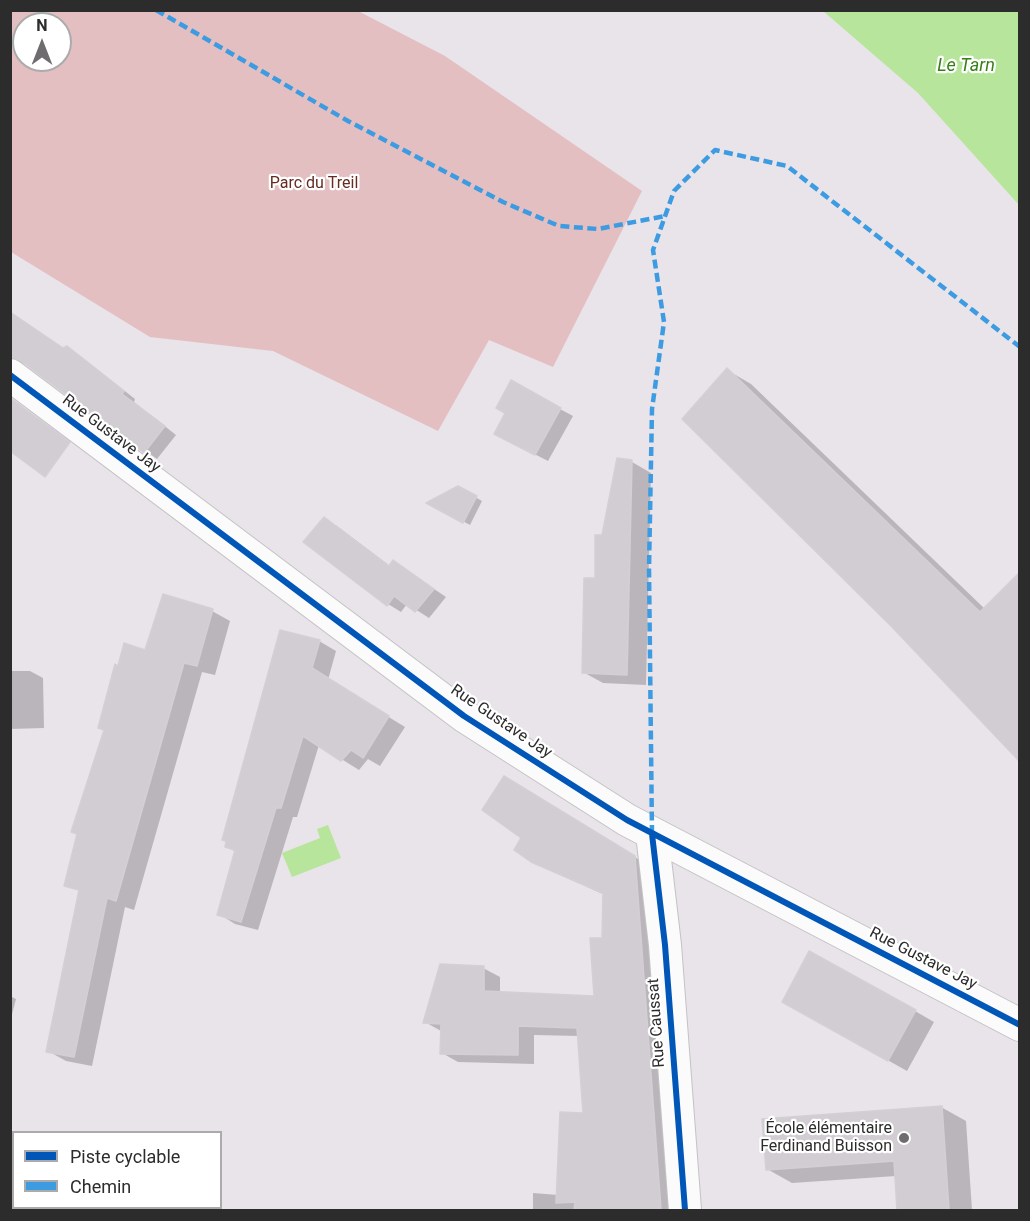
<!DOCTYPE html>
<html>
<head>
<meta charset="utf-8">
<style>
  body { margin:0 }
  #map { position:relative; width:1030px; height:1221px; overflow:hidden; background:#e9e3ea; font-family:Roboto,sans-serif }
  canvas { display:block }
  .frame { position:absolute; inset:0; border:12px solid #2c2c2c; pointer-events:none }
  .legend { position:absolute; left:12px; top:1131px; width:210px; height:78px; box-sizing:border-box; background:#fff; border:2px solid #ababab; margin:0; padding:8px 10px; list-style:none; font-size:18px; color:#2c2c2c }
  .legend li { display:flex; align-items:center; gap:12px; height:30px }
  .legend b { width:30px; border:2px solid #ababab }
  .north { position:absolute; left:12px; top:12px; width:60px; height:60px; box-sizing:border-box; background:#fff; border:2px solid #ababab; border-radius:50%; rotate:0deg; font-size:16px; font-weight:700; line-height:24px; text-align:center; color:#2c2c2c }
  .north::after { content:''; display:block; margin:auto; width:21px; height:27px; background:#6e6c6e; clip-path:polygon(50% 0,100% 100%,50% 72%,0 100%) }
</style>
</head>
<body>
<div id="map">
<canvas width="1030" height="1221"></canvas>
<div class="frame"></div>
<ul class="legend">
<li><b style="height:8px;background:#0057b8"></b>Piste cyclable</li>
<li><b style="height:8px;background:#3d9ce1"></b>Chemin</li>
</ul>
<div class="north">N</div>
</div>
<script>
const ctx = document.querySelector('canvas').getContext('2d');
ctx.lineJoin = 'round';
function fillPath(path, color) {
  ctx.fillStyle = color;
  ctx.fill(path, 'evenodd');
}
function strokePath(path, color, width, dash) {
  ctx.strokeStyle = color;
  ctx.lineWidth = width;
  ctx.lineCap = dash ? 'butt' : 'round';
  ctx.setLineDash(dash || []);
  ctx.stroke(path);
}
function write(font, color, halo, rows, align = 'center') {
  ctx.font = font + ' Roboto,sans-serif';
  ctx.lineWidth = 4.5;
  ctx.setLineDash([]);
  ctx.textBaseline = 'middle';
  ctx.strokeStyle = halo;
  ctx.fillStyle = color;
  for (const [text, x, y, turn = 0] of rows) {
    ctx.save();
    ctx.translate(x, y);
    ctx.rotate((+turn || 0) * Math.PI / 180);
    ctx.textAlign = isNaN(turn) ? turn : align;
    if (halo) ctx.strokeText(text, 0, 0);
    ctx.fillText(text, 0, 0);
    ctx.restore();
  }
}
fillPath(new Path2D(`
  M 10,11 L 358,11 L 445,56 L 642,191 L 553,367 L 489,340 L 438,431 L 273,351 L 150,337 L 11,252 ZM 24,24 L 60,24 L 60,60 L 24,60 Z`), '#e4bfc2');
fillPath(new Path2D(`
  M 823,11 L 1019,11 L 1019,205 L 918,93 Z
  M 328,825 L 341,858 L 292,877 L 282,853 L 320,838 L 317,829 Z`), '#b8e59c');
fillPath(new Path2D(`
  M 10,312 L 64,349 L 67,348 L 79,355 L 135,399 L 134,402 L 176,435 L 157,459 L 25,363 L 15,365 L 10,369 Z
  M 727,370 L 751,384 L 985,609 L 1020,759 Z
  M 10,397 L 11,398 L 65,439 L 10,426 Z
  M 560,409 L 573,416 L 548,461 L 509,441 L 507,413 Z
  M 632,462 L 651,473 L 646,685 L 603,683 L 583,672 L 603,536 Z
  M 458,487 L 482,501 L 470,525 L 429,503 Z
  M 324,519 L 337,526 L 390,566 L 406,570 L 446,597 L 429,618 L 407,604 L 401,612 L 388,604 Z
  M 212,611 L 230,621 L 215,675 L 202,672 L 134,910 L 125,907 L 92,1066 L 66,1061 L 48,1051 L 100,795 L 105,730 L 119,668 Z
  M 319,641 L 336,651 L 328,680 L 405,727 L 380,766 L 368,759 L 359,770 L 319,745 L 297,817 L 293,817 L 258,930 L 235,924 L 219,914 L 236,852 L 227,847 Z
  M 10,671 L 30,671 L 43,678 L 44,728 L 10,729 Z
  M 520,787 L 651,867 L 676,1210 L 533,1210 L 533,1193 L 558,1195 L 584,1115 L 579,1036 L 534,1035 L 534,1064 L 458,1062 L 442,1053 L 441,1031 L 425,1022 L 483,968 L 500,977 L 500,994 L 595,997 L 603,939 L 605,895 L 549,870 L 532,860 L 523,837 Z
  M 10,996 L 16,999 L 10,1022 Z
  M 784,1002 L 915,1011 L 934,1022 L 907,1071 Z
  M 941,1107 L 966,1121 L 972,1210 L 899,1210 L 896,1176 L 792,1183 L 767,1169 Z`), '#0003');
const building = new Path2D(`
  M 10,312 L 63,348 L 67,346 L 124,391 L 122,394 L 165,426 L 144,453 L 21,361 L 10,357 Z
  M 727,368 L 980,612 L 1020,572 L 1020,762 L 892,627 L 682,419 Z
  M 511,380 L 561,408 L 535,455 L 494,434 L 505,413 L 496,408 Z
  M 10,398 L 70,442 L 45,477 L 10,451 Z
  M 617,458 L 632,460 L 627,675 L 582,673 L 584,578 L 595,578 L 595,535 L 602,535 Z
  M 458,486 L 477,496 L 463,523 L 426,503 Z
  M 324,517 L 389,566 L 393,560 L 434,589 L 415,612 L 394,596 L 387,606 L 303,542 Z
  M 163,594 L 213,609 L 197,666 L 184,663 L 116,901 L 107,898 L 74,1057 L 46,1052 L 79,890 L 64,886 L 77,834 L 71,832 L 104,730 L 98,728 L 115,664 L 118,666 L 124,643 L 145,650 Z
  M 280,630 L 320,640 L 312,668 L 389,716 L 363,758 L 351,750 L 341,761 L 303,736 L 281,808 L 276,808 L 241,922 L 217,915 L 235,850 L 225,847 L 226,841 L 222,840 Z
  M 504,776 L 635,856 L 661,1210 L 574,1210 L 575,1202 L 556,1203 L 560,1112 L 583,1113 L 577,1028 L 518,1026 L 518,1055 L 440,1054 L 441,1024 L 423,1023 L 440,964 L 484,966 L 484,991 L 594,996 L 590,938 L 602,938 L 603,893 L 531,862 L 514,850 L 521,838 L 482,810 Z
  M 809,951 L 916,1010 L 888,1061 L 782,1002 Z
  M 942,1106 L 949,1210 L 897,1210 L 894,1161 L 766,1170 L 762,1119 Z`);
fillPath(building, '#d1cdd2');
strokePath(building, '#d4cfd5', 1.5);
const minor = new Path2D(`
  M 10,375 L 464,716 L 627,820 L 1020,1025
  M 652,834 L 665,945 L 685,1210`);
strokePath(minor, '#c4c2c4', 34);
strokePath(minor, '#fcfbfc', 32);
strokePath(new Path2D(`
  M 156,10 L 348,121 L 503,202 L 559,226 L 598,229 L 665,216
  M 652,834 L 649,569 L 652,409 L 664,322 L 653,250 L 674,191 L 715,150 L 787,166 L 1020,347`), '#3d9ce1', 4.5, [9, 4.5]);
strokePath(new Path2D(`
  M 10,375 L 464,716 L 627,820 L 1020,1025
  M 652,834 L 665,945 L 685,1210`), '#0057b8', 6);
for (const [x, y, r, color] of [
  [904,1138,6,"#6e6c6e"]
]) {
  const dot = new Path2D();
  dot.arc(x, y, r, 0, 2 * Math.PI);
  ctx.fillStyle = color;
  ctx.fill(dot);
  strokePath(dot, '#fff', 2);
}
write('16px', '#652b20', '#fff', [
  ["Parc du Treil",314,184]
]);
write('16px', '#2c2c2c', '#fff', [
  ["Rue Gustave Jay",111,434,37],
  ["Rue Gustave Jay",501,722,34],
  ["Rue Gustave Jay",923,959,27],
  ["Rue Caussat",657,1023,-94]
]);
write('16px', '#2c2c2c', '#fff', [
  ["École élémentaire",892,1129],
  ["Ferdinand Buisson",892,1147]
], 'right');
write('italic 18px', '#368117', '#fff', [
  ["Le Tarn",966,66]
]);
</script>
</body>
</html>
